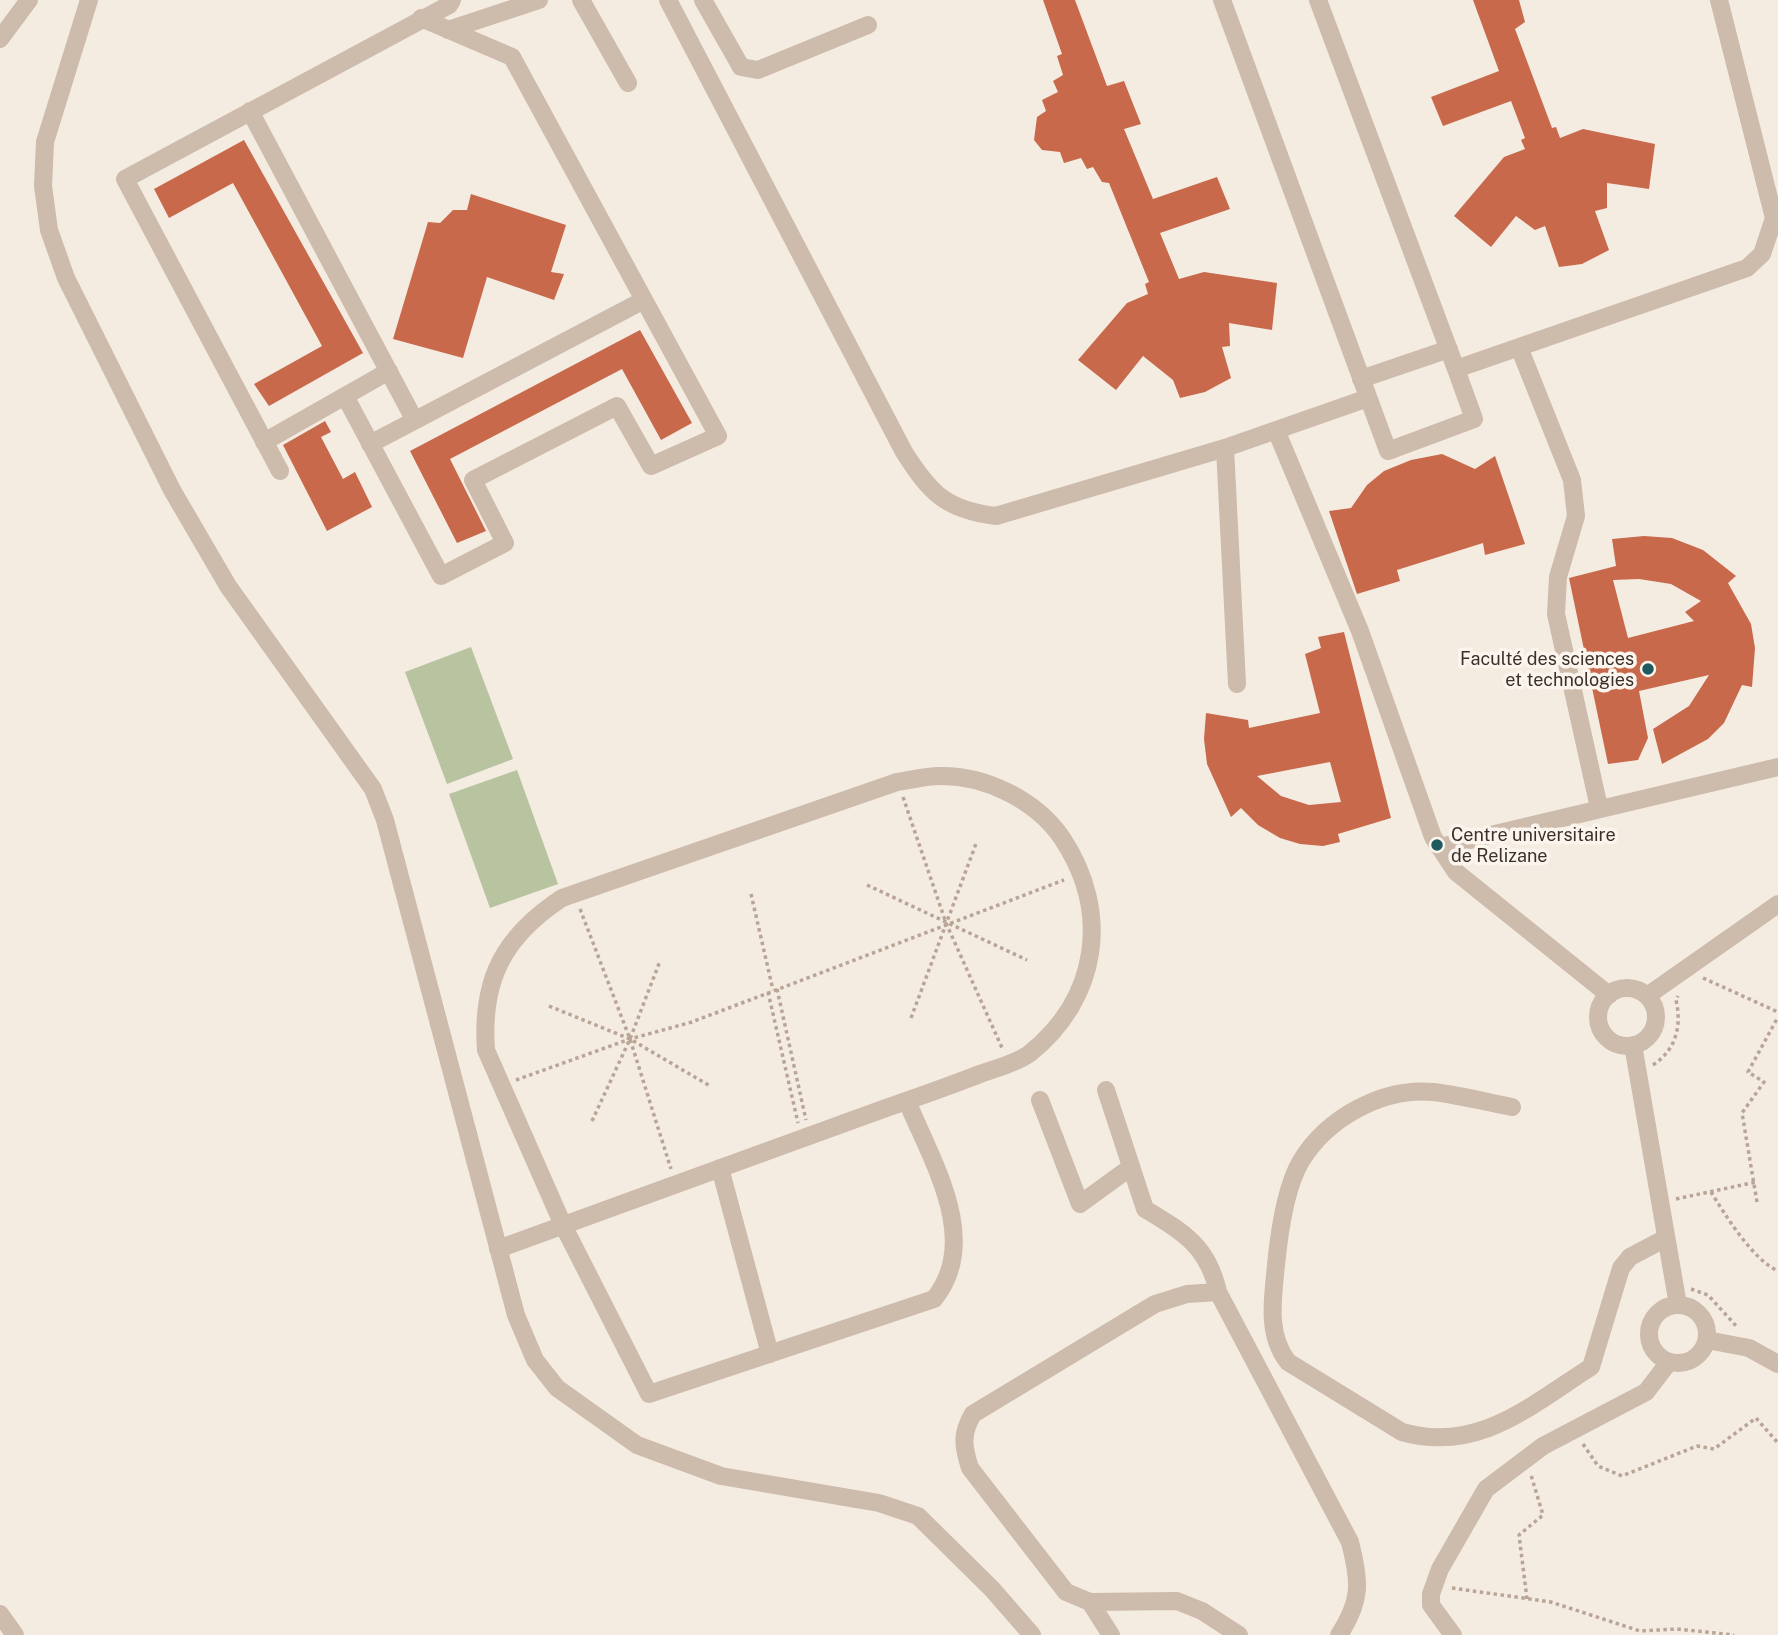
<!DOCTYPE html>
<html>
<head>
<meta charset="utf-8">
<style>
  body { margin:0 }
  canvas { display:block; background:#f4ebe1 }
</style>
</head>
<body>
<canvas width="1778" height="1635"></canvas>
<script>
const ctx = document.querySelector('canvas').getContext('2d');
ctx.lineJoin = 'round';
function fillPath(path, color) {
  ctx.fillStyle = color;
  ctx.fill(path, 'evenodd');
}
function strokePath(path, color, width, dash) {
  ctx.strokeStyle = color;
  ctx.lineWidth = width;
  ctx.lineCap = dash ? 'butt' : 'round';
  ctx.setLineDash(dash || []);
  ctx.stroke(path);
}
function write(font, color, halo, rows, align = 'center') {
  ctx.font = font + ' "Public Sans",sans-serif';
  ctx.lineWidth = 7;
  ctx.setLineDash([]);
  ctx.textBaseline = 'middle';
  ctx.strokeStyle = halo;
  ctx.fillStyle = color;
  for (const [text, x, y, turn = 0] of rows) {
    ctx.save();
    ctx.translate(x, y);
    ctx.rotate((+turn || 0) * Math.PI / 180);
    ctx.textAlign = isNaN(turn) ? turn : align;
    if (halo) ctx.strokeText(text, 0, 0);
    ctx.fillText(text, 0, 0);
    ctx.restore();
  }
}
fillPath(new Path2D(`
  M 471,647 L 513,759 L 447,784 L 405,672 Z
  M 517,770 L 558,884 L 490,908 L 449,794 Z`), '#b8c4a0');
fillPath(new Path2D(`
  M 1043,0 L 1075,0 L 1107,86 L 1124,81 L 1141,124 L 1124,129 L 1153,199 L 1217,177 L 1230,209 L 1160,233 L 1179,279 L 1204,272 L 1277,283 L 1272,330 L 1229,323 L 1230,346 L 1222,347 L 1231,378 L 1205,392 L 1180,398 L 1173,380 L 1143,356 L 1116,390 L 1078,360 L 1127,303 L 1148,294 L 1145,284 L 1149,282 L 1109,183 L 1102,182 L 1093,167 L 1087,169 L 1081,158 L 1064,163 L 1060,152 L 1042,150 L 1034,140 L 1037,117 L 1046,111 L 1042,100 L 1058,92 L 1053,81 L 1063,75 L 1057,56 L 1062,54 Z
  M 1473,0 L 1519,0 L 1525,22 L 1515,29 L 1552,128 L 1556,127 L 1560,138 L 1583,129 L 1655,144 L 1649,189 L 1607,183 L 1607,208 L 1595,211 L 1609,250 L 1582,264 L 1559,267 L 1545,226 L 1535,230 L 1516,216 L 1491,247 L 1454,216 L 1504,157 L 1525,149 L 1521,140 L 1525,138 L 1511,101 L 1443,126 L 1431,97 L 1499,71 Z
  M 244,140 L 363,353 L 269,406 L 254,384 L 322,346 L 233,183 L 169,218 L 154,189 Z
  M 471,194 L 566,225 L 551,272 L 564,274 L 554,300 L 487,277 L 463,358 L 393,339 L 428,222 L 440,223 L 453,210 L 467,210 Z
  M 640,330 L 692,423 L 661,440 L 622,369 L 450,459 L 486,531 L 457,543 L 410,451 Z
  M 325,421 L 331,432 L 321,437 L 343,479 L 355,472 L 372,507 L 327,531 L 283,445 Z
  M 1442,454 L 1475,469 L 1495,456 L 1525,544 L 1485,555 L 1483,543 L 1397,570 L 1400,581 L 1357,594 L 1329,511 L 1351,508 L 1367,485 L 1384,471 L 1411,460 Z
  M 1644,536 L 1672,538 L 1703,550 L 1736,576 L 1728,583 L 1751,624 L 1755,648 L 1752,687 L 1742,685 L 1724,723 L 1708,739 L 1662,764 L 1653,729 L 1689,706 L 1709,675 L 1639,691 L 1648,738 L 1638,760 L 1608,764 L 1569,578 L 1616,566 L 1612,539 ZM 1639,579 L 1671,584 L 1701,601 L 1685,612 L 1694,621 L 1628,638 L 1613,580 Z
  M 1344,632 L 1391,818 L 1338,834 L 1340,842 L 1323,846 L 1300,844 L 1280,838 L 1258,825 L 1241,808 L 1231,817 L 1207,764 L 1204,739 L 1206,713 L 1248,720 L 1249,728 L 1320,713 L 1305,654 L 1321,648 L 1318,637 ZM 1330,762 L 1341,802 L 1309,805 L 1281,796 L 1257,776 Z`), '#c8694b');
strokePath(new Path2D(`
  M 903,797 L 946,923 L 1003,1050
  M 867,885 L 1027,960
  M 751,894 L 773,990
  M 580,909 L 630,1039 L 671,1169
  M 1703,978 L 1778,1012
  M 777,989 L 806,1120
  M 768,992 L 798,1123
  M 549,1006 L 630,1039 L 710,1086
  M 911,1018 L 977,841
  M 1653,1065 C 1676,1050 1682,1026 1676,1000 L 1678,996
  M 516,1080 L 630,1039 L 692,1022 L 1064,880
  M 592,1121 L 630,1039 L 660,961
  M 1711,1192 C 1726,1216 1752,1259 1778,1271
  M 1676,1199 L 1756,1182
  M 1757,1202 L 1742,1113 L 1764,1082 L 1748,1072 L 1778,1017
  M 1691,1289 L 1708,1295 L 1738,1328
  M 1583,1444 L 1598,1466 L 1622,1476 L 1697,1446 L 1714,1449 L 1756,1418 L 1778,1443
  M 1452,1588 L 1551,1602 L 1640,1631 L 1677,1629 L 1734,1635
  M 1527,1599 L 1519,1535 L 1543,1515 L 1531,1475`), '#b9a596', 3.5, [3.5, 3.5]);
strokePath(new Path2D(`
  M 89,0 L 45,142 L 43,186 L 49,230 L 66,278 L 172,490 L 228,586 L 373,789 L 385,820 L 516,1315 L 535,1360 L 557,1388 L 637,1445 L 721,1476 L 879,1503 L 918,1516 L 992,1589 L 1032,1635
  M 581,0 L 628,83
  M 668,0 L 904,452 C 930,493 946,510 996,516 L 1225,448 L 1368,398
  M 703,0 L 741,67 L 758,70 L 868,25
  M 1222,0 L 1388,451 L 1474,419 L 1456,369
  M 1318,0 L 1456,369 L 1747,268 L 1762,254 L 1774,218 L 1719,0
  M 448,30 L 539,0
  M 0,39 L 29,0
  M 250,111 L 414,419
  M 1519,347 L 1572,480 L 1576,516 L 1558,577 L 1556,614 L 1598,803
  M 1361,379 L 1449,349
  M 345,396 L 441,576 L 505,543 L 473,480 L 617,406 L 651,466 L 718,436 L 512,57 L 421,18
  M 1276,430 L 1360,631 L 1433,837 L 1456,872 L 1609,995
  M 264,442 L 389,371
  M 370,444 L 644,300
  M 1225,448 L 1237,684
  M 280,471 L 125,179 L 449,5 L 452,0
  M 1440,847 L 1778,767
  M1598 1017a29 29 0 1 1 58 0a29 29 0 1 1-58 0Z
  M 1647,996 L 1778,904
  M 1633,1045 L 1678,1305
  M 1106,1090 L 1145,1209 C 1183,1232 1208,1246 1218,1292
  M 1040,1100 L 1080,1204 L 1131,1167
  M 1512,1107 C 1486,1102 1459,1095 1433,1092 C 1383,1087 1327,1118 1301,1161 C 1285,1188 1279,1234 1276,1265 C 1273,1298 1266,1334 1288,1362 L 1402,1432 C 1478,1454 1531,1405 1591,1367 L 1621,1268 L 1630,1257 L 1666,1238
  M 720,1168 L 770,1354
  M 498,1249 C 628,1202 757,1155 886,1108 C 918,1097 949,1086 980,1074 C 996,1068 1015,1064 1029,1054 C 1099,998 1111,912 1062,838 C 1036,800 985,775 939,776 C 926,776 911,780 897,782 L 562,898 C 503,937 481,980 486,1050 L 563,1225 L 649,1394 L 934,1299 C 982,1240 931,1160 907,1101
  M1649 1334a29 29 0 1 1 58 0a29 29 0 1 1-58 0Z
  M 1707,1340 L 1749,1348 L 1778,1364
  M 1090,1602 L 1177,1601 L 1202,1611 L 1239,1635
  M 0,1614 L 15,1635
  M 1111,1635 L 1090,1602 L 1066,1592 L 970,1468 C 963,1446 961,1434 973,1414 L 1155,1304 L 1187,1294 L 1218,1292 L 1350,1542 C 1360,1581 1362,1600 1339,1635
  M 1453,1635 L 1431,1605 L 1431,1594 L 1440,1569 L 1486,1489 L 1543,1446 L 1646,1392 L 1669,1362`), '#cdbbac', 18);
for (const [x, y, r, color] of [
  [1648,669,7,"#1f5a5e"],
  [1437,845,7,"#1f5a5e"]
]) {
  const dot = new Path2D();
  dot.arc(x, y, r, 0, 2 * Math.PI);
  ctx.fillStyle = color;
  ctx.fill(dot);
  strokePath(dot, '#fbf5ee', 2.5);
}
write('18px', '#3b302b', '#fbf5ee', [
  ["Faculté des sciences",1634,659],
  ["et technologies",1634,680],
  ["Centre universitaire",1451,835,"left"],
  ["de Relizane",1451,856,"left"]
], 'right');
</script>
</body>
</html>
